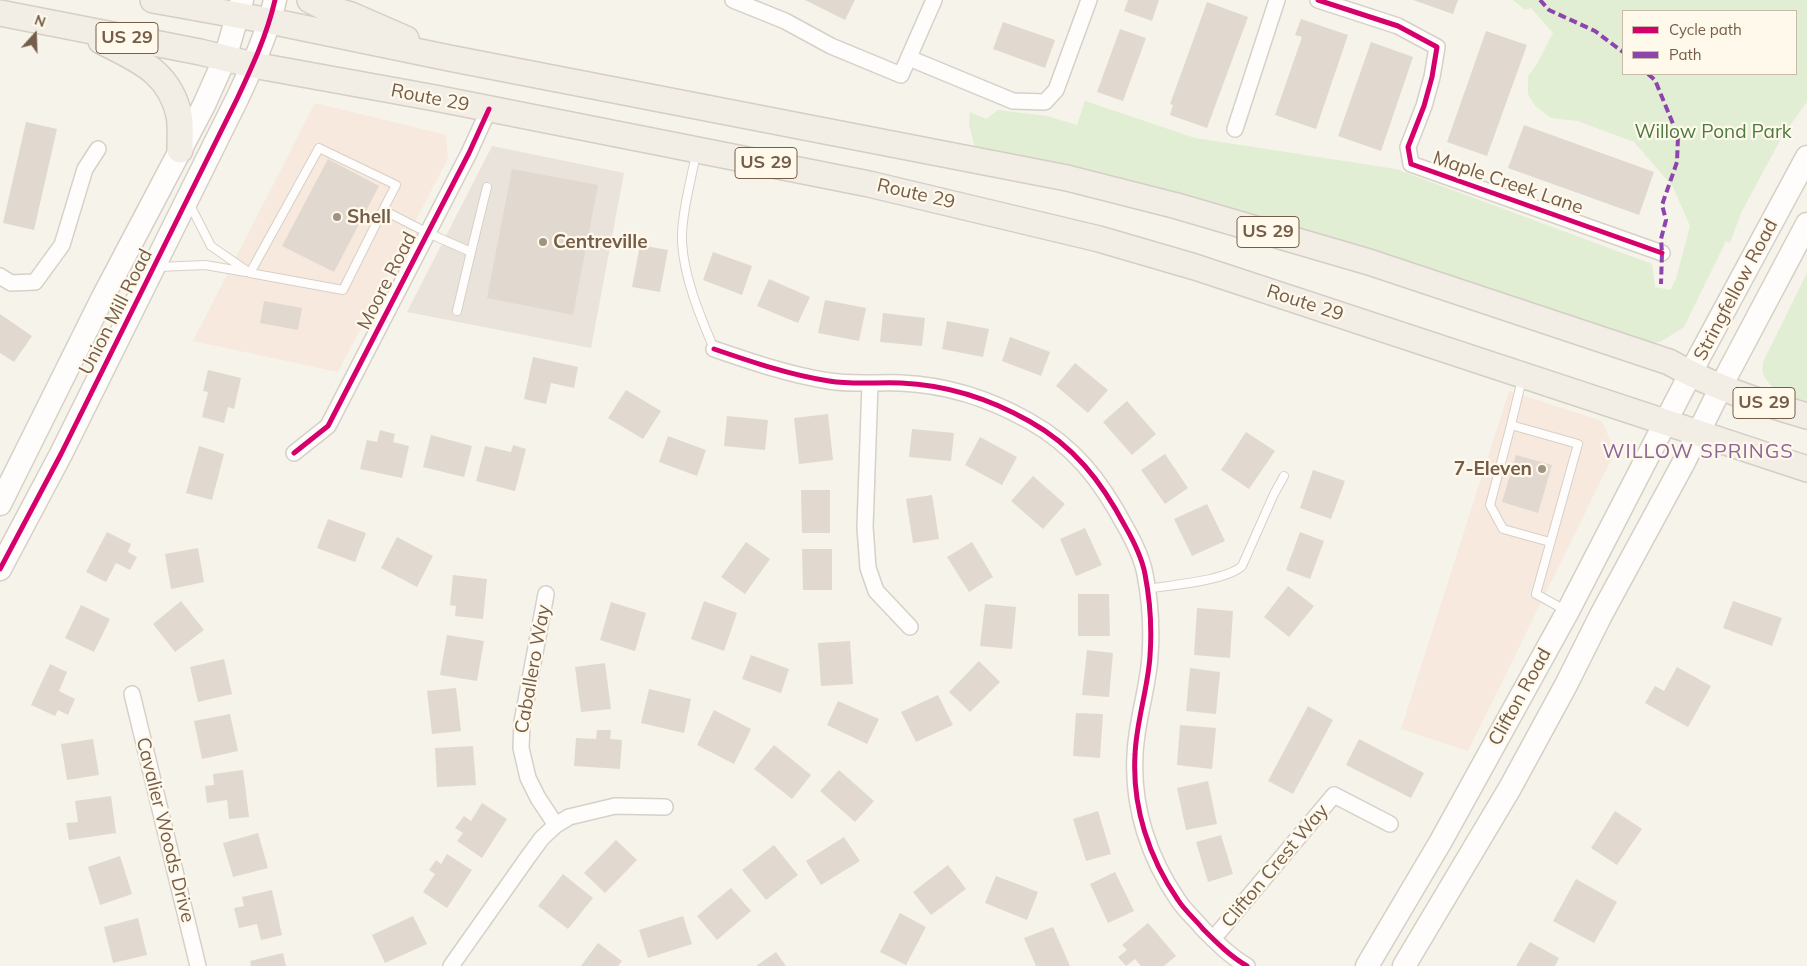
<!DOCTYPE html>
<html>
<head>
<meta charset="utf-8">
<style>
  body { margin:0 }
  #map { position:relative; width:1807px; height:966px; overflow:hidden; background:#f6f3ea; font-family:Mulish,sans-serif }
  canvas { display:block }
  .legend { position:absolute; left:1622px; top:10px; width:175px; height:65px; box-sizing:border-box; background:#fff9eb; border:1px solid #c8bbaa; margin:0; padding:6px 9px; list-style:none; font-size:15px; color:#755d49 }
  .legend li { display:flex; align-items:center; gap:10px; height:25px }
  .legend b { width:25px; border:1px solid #c8bbaa }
  .north { position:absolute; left:10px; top:10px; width:50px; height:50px; -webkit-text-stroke:4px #fff9eb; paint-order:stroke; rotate:20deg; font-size:14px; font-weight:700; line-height:20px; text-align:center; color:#755d49 }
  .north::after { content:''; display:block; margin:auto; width:18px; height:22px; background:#755d49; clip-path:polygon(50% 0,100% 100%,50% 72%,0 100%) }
</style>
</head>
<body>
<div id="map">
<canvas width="1807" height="966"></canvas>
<ul class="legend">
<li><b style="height:6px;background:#d6006c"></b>Cycle path</li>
<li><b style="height:6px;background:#8e44ad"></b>Path</li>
</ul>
<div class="north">N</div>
</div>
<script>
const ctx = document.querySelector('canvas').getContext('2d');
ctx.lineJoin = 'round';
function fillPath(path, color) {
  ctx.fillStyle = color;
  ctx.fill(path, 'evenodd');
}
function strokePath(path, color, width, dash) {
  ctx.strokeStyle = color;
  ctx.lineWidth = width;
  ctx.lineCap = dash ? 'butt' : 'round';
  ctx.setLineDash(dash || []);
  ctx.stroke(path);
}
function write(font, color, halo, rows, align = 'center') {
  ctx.font = font + ' Mulish,sans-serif';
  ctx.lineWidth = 4.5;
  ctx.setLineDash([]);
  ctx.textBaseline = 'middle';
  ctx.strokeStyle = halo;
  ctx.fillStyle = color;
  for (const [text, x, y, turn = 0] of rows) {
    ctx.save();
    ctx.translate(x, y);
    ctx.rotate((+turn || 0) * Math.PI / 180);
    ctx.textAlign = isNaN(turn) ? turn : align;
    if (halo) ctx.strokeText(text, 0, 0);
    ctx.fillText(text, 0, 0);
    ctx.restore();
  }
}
fillPath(new Path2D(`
  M 315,103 L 446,135 L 448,158 L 338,372 L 193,341 Z
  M 1509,391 L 1602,421 L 1615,452 L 1468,751 L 1401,729 Z`), '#f7e9dd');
fillPath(new Path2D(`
  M 492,146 L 624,173 L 591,348 L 407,312 Z`), '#e9e3db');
fillPath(new Path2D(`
  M 1513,0 L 1807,0 L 1807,102 L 1783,135 L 1741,213 L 1730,243 L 1726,241 L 1684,327 L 1662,341 L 1639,347 L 975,148 L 969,124 L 970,112 L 986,119 L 998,110 L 1047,116 L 1077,125 L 1085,101 L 1195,138 L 1396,169 L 1652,264 L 1655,287 L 1670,290 L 1676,279 L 1690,226 L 1673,187 L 1634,142 L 1578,121 L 1551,118 L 1535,106 L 1528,94 L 1528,76 L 1537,64 L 1553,33 L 1531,8 L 1525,10 ZM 1623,11 L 1796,11 L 1796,74 L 1623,74 Z
  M 1807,273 L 1807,409 C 1791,404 1771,390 1763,374 C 1762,371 1763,366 1763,362 Z`), '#e1eed4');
fillPath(new Path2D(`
  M 805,0 L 855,0 L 845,20 Z
  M 1128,0 L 1159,0 L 1152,21 L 1124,11 Z
  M 1413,0 L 1458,0 L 1453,14 Z
  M 1207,2 L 1248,17 L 1207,128 L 1170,115 L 1173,105 L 1170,104 Z
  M 1301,19 L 1348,35 L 1316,129 L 1275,115 L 1302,37 L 1295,35 Z
  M 1003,22 L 1055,40 L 1045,68 L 993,49 Z
  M 1120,29 L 1146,38 L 1123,101 L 1097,92 Z
  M 1486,31 L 1527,45 L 1487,156 L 1447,142 Z
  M 1371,42 L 1413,57 L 1381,151 L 1338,136 Z
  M 26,122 L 57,129 L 34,230 L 3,223 Z
  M 1524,125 L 1654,172 L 1639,215 L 1508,168 Z
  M 328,159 L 379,186 L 334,272 L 282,246 Z
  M 512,169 L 598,185 L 573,315 L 487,298 Z
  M 640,245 L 668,250 L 660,292 L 632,287 Z
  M 713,252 L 752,266 L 742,295 L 703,280 Z
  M 769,279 L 810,297 L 798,323 L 757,306 Z
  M 825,300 L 866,308 L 859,341 L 818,333 Z
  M 264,301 L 302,308 L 298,330 L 260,323 Z
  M 883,313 L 925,318 L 922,346 L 880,342 Z
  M 0,314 L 32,336 L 14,362 L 0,353 Z
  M 947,321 L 989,329 L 983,357 L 942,349 Z
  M 1010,337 L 1050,352 L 1041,376 L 1002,361 Z
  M 533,357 L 578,367 L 574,388 L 551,383 L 546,404 L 524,399 Z
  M 1075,363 L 1108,390 L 1088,413 L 1056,386 Z
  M 208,370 L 241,378 L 234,409 L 228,407 L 224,423 L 202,417 L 208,392 L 203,391 Z
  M 626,390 L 661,411 L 643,439 L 608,418 Z
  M 1127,401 L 1156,434 L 1132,455 L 1103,422 Z
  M 828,414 L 833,460 L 799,464 L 794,418 Z
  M 727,416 L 768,420 L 765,450 L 724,446 Z
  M 912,429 L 954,433 L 951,461 L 909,457 Z
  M 380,430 L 395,434 L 393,442 L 409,446 L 402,478 L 360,469 L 367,440 L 377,442 Z
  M 1246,432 L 1275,451 L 1249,489 L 1221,470 Z
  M 431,435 L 472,446 L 464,477 L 423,467 Z
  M 668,436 L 706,450 L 697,476 L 659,462 Z
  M 980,437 L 1017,457 L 1002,485 L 965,465 Z
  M 513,445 L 526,449 L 515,491 L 476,481 L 485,446 L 511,452 Z
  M 199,446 L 224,454 L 212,500 L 186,493 Z
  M 1165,454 L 1188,488 L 1165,504 L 1141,470 Z
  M 1516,455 L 1552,465 L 1538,513 L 1502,502 Z
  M 1313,470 L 1345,481 L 1331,519 L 1300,508 Z
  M 1033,476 L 1065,504 L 1043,529 L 1011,501 Z
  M 801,490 L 830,490 L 830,533 L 802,533 Z
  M 932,495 L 939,539 L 913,543 L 906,499 Z
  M 1207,504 L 1225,541 L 1192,556 L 1174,519 Z
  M 328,519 L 366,533 L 355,562 L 317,548 Z
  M 1085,528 L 1102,565 L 1076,576 L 1060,539 Z
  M 107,532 L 131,544 L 128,552 L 137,557 L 130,570 L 116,563 L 106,582 L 86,572 Z
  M 1300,532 L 1324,541 L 1310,579 L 1286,570 Z
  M 397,537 L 433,556 L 417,587 L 381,568 Z
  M 746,542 L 770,559 L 745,594 L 721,577 Z
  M 972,542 L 993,577 L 969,592 L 947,557 Z
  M 198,548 L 204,582 L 171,589 L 165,554 Z
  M 802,549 L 832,549 L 832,590 L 803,590 Z
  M 453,575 L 487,579 L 483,619 L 455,616 L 456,606 L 450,605 Z
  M 1288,586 L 1314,606 L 1289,637 L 1264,617 Z
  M 1078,594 L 1109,594 L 1110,636 L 1078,636 Z
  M 181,601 L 204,630 L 175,652 L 153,624 Z
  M 704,601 L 737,613 L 724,651 L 691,639 Z
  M 1733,601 L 1782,618 L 1772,646 L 1723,628 Z
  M 611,602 L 646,613 L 635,651 L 600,640 Z
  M 985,604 L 1016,607 L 1012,649 L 980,646 Z
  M 81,605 L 110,619 L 94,652 L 65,638 Z
  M 1197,608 L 1233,611 L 1230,658 L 1194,655 Z
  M 447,635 L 484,641 L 477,681 L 440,675 Z
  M 850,641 L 853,684 L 821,686 L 818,643 Z
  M 1087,650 L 1113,653 L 1109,697 L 1082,695 Z
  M 751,655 L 789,669 L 781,693 L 742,679 Z
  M 224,659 L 232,694 L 198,702 L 190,667 Z
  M 979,661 L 1000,682 L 970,712 L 949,692 Z
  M 605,663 L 611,709 L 581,712 L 575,667 Z
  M 50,664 L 67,672 L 59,691 L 75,699 L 68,715 L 58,710 L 55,716 L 31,705 Z
  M 1677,667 L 1711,686 L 1688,727 L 1645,703 L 1655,686 L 1664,691 Z
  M 1190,668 L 1220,672 L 1216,714 L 1186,711 Z
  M 456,688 L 461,731 L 432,734 L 427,691 Z
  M 649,689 L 691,699 L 684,733 L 641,723 Z
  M 938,695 L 953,725 L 916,742 L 901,712 Z
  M 838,701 L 879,719 L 867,744 L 827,725 Z
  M 1308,706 L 1333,720 L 1293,794 L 1268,781 Z
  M 714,710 L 751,729 L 734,764 L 697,745 Z
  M 1076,713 L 1103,714 L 1100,758 L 1073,756 Z
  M 230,714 L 238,751 L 202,759 L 194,721 Z
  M 1180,725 L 1216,728 L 1212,769 L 1177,765 Z
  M 597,730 L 611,730 L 610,739 L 622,740 L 620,769 L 574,766 L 576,738 L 596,739 Z
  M 93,739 L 99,775 L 67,780 L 61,744 Z
  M 1359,739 L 1424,773 L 1411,798 L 1346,765 Z
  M 774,745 L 811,775 L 792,799 L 754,769 Z
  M 473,746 L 476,785 L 437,787 L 435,748 Z
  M 243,770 L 249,817 L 229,819 L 227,800 L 207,803 L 205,786 L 214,785 L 213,774 Z
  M 839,770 L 874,801 L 855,822 L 820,791 Z
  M 1208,781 L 1217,824 L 1186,830 L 1177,788 Z
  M 111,796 L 116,833 L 69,840 L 66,823 L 78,822 L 75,801 Z
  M 482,803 L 507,819 L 482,858 L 457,841 L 463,833 L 455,828 L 464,816 L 471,821 Z
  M 1098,811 L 1111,854 L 1086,861 L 1073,819 Z
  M 1615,811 L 1642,829 L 1617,865 L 1591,848 Z
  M 258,833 L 268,868 L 233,877 L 223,843 Z
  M 1221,835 L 1233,874 L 1208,882 L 1196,842 Z
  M 844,837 L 860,861 L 821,885 L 806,861 Z
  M 616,840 L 637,860 L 605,893 L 584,873 Z
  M 774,845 L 798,875 L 766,900 L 742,870 Z
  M 447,854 L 472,870 L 447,908 L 423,892 L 435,874 L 429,870 L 436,860 L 441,864 Z
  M 120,856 L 132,894 L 100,905 L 88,867 Z
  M 948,865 L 966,889 L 931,915 L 913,892 Z
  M 1115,872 L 1134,911 L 1108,923 L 1090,884 Z
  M 563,874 L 593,898 L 568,929 L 538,906 Z
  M 996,876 L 1038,892 L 1027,920 L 985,903 Z
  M 1576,879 L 1617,902 L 1594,943 L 1553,921 Z
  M 731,888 L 751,911 L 717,940 L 697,916 Z
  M 272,890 L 282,935 L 261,940 L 257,924 L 239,928 L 234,908 L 244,906 L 242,897 Z
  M 900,913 L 926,927 L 906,965 L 880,952 Z
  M 413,916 L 427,944 L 385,963 L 372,935 Z
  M 683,916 L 692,944 L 648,958 L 639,930 Z
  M 138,918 L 147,955 L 113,963 L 104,927 Z
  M 1148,923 L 1176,956 L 1164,966 L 1141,966 L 1135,959 L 1126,966 L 1118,957 L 1127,950 L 1122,945 Z
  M 1053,927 L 1070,966 L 1036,966 L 1024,938 Z
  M 1530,942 L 1559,958 L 1555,966 L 1516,966 Z
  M 598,943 L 622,961 L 618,966 L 581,966 Z
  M 776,952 L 786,966 L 756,966 Z
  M 283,953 L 286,966 L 251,966 L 250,961 Z`), '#e1d9cf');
const lane = new Path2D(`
  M 696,154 C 691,180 681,216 682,242 C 684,278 700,316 714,349
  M 189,203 L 211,246 L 250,273
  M 383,210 L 396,185 L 319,148 L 250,273 L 343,290 L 383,210 L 428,233 L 471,252 L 457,311
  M 471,252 L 487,187
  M 158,267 L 205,265 L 246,272
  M 1522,379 L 1511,425 L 1578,444 L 1536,594 L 1565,610
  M 1511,425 L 1490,505 L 1503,529 L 1550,542
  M 1147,589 C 1170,585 1226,581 1242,566 L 1274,494 L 1284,476`);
const street = new Path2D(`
  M 733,0 L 785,21 L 831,46 L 901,75 L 934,0
  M 1318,0 L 1398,26 L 1437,47 L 1432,77 L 1424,106 L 1408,147 L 1411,164 L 1662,253
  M 909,58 L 1013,101 L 1045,102 L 1056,90 L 1089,0
  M 1235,129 L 1277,0
  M 0,276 L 11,283 L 35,282 L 62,245 L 85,169 L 98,149
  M 714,349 C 752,362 790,375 829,381 C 853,385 877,382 901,383 C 947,385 990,399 1029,421 C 1074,446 1101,481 1125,526 C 1133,540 1142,558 1145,574 C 1150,600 1152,629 1150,656 C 1148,689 1136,722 1135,755 C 1132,807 1149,858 1178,900 C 1185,911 1195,919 1203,929 C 1216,942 1231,957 1247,966
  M 870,384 L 865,527 L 868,568 L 876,591 L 910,627
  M 294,453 L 328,426 L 469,153 L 489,109
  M 546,594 L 522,722 L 521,748 L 528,778 L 538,798 L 556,825
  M 132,694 L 198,966
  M 1213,939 L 1334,795 L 1390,824
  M 451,966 L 528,857 L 542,838 L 556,825 L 569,817 L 615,806 L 665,807`);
const secondary = new Path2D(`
  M 0,504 L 104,295 L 204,105 L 225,58 L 242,0
  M 0,569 L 61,454 L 237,99 C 252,67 267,35 275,0
  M 1367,966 L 1441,841 L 1568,611 L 1698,359 L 1807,157
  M 1404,966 L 1510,788 L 1566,685 L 1601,615 L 1684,462 L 1728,373 L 1807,224`);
const primary = new Path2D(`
  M 153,0 L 270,21 L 449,58 L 1067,178 L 1177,206 L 1369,262 L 1669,362 C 1713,387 1759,402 1807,416
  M 310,0 L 324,7 L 351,15 L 406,39
  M 0,13 L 200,52 L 253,65 L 435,98 L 869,184 L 1099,239 L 1195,267 L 1807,469
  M 101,41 C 138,60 169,71 179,115 C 181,126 180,138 180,150`);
strokePath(lane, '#d6d0c8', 10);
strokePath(street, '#d6d0c8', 18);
strokePath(secondary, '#d6cfc6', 25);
strokePath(primary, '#d5cec6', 28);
strokePath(lane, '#fefdfc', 8);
strokePath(street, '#fefdfc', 15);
strokePath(secondary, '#fefdfc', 22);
strokePath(primary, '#f2eee5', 25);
strokePath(new Path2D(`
  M 1540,0 L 1549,10 L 1595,31 L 1623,52
  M 1648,74 L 1655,80 L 1678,136 L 1677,162 L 1662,205 L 1666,220 L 1661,239 L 1662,253 L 1661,284`), '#8e44ad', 4, [8, 4]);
strokePath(new Path2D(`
  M 1318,0 L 1398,26 L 1437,47 L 1432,77 L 1424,106 L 1408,147 L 1411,164 L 1662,253
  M 714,349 C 752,362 790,375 829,381 C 853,385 877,382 901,383 C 947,385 990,399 1029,421 C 1074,446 1101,481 1125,526 C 1133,540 1142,558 1145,574 C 1150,600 1152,629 1150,656 C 1148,689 1136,722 1135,755 C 1132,807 1149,858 1178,900 C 1185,911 1195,919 1203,929 C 1216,942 1231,957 1247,966
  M 294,453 L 328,426 L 469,153 L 489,109
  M 0,569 L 61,454 L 237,99 C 252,67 267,35 275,0`), '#d6006c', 5);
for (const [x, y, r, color] of [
  [337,217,5,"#a29281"],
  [543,242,5,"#a29281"],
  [1542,469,5,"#a29281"]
]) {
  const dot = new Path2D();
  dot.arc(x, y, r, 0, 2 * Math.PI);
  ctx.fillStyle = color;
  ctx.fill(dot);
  strokePath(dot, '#fff9eb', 2);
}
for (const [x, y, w] of [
  [127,38,62],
  [766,163,62],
  [1268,232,62],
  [1764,403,62]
]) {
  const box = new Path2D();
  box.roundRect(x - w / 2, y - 15.5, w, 31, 4);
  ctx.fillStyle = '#fff9eb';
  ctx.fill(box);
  strokePath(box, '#755d49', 1);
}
write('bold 18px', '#755d49', null, [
  ["US 29",127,38],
  ["US 29",766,163],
  ["US 29",1268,232],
  ["US 29",1764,403]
]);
write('19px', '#755d49', '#fff9eb', [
  ["Route 29",430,98,11],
  ["Maple Creek Lane",1508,183,19],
  ["Route 29",916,194,13],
  ["Moore Road",387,281,-63],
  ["Stringfellow Road",1736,290,-62],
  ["Route 29",1305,303,18],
  ["Union Mill Road",116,312,-63],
  ["Caballero Way",533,669,-80],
  ["Clifton Road",1520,697,-61],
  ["Cavalier Woods Drive",165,830,76],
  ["Clifton Crest Way",1275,866,-50]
]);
write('19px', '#4d7b41', '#fff9eb', [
  ["Willow Pond Park",1713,132]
]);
write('bold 19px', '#755d49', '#fff9eb', [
  ["Shell",347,217],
  ["Centreville",553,242],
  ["7-Eleven",1532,469,"right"]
], 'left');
ctx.letterSpacing = '1px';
write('20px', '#8c6599', '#fff9eb', [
  ["WILLOW SPRINGS",1698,452]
]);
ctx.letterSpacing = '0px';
</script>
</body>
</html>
